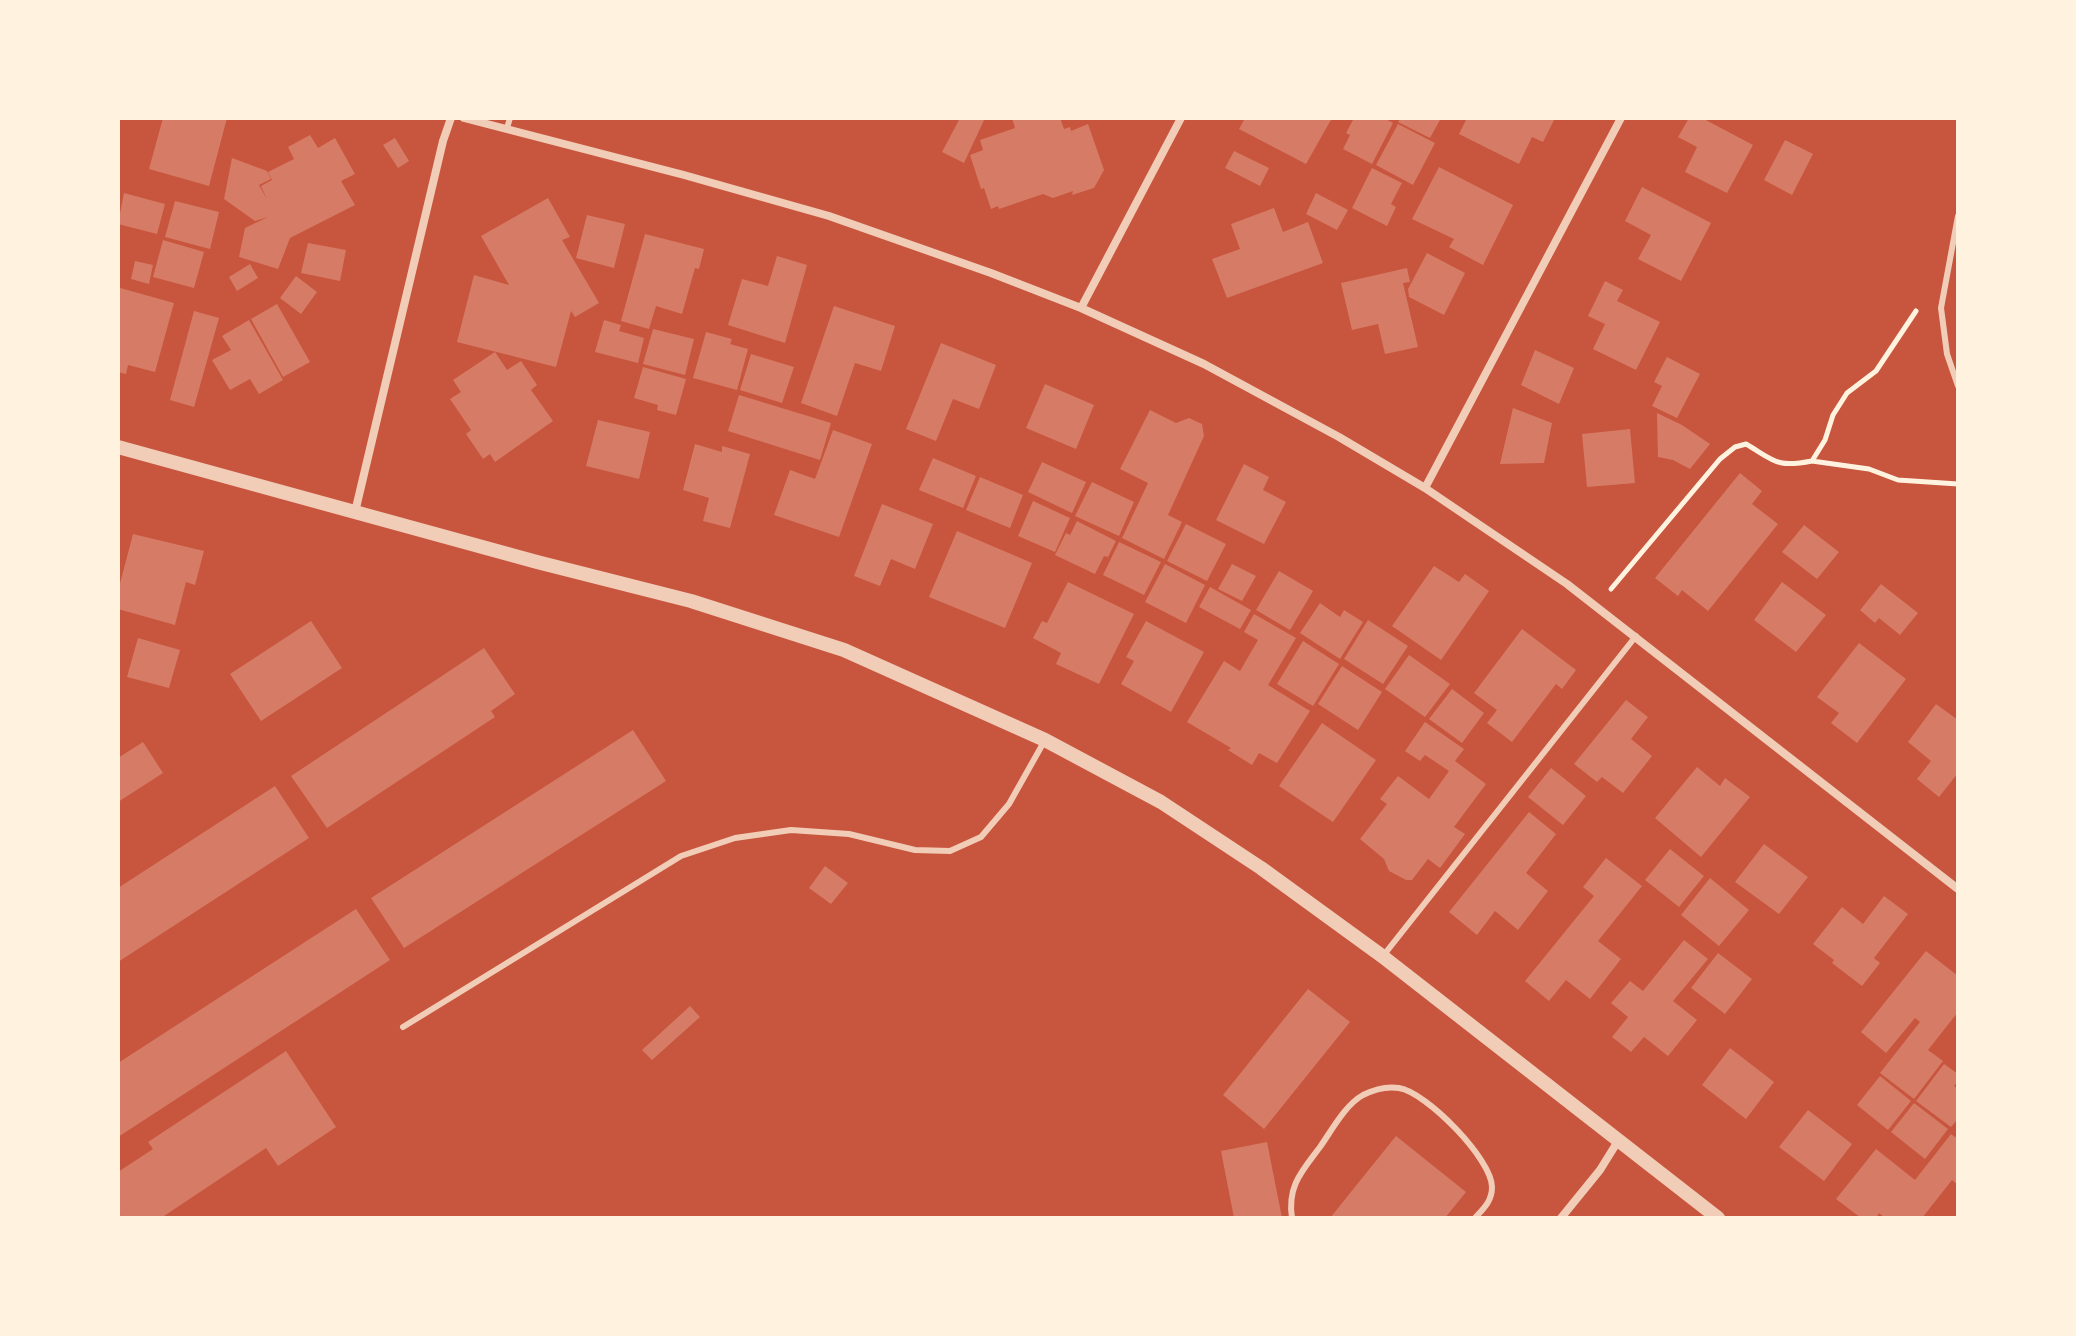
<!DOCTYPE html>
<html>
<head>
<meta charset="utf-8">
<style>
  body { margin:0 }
  #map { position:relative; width:2076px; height:1336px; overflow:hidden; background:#c8553d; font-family:"Source Sans 3",sans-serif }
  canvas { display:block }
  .frame { position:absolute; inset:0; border:120px solid #fff3e0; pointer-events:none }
</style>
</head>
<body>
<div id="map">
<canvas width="2076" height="1336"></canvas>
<div class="frame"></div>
</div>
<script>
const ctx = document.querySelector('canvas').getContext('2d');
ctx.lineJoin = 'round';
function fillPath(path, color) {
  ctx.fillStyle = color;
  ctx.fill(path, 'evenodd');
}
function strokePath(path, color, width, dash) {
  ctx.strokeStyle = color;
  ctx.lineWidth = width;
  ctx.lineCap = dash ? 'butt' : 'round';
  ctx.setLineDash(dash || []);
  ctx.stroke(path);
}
fillPath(new Path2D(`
  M 163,118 L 227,118 L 209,186 L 149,169 Z
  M 960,118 L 985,118 L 964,163 L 942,152 Z
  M 1012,118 L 1060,118 L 1064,129 L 1070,127 L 1071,131 L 1088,124 L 1104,170 L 1094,188 L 1072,195 L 1073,191 L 1053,198 L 1043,194 L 999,209 L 998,206 L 991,209 L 984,188 L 981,189 L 970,155 L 983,150 L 980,140 L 1015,128 Z
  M 1245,118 L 1332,118 L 1306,164 L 1239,129 Z
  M 1354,118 L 1384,118 L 1393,123 L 1372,164 L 1343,149 L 1350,135 L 1346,133 Z
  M 1401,118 L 1441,118 L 1430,138 L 1398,122 Z
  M 1467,118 L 1555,118 L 1543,142 L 1532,137 L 1519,164 L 1459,134 Z
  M 1689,118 L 1702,118 L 1753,145 L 1727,193 L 1685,172 L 1697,147 L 1678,137 Z
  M 1398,124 L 1435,143 L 1413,185 L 1376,165 Z
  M 310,135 L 318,148 L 335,138 L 355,174 L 341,181 L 355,205 L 290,238 L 278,269 L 239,257 L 245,228 L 268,217 L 255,221 L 224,199 L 232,158 L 267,171 L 271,179 L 259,185 L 267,199 L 261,186 L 272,180 L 268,172 L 294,159 L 288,147 Z
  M 395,138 L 409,161 L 398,168 L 383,145 Z
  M 1785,140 L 1813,154 L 1792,195 L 1764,180 Z
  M 1234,151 L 1269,168 L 1260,186 L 1225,168 Z
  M 1439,167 L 1513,205 L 1483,265 L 1449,247 L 1454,239 L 1412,219 Z
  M 1372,168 L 1402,183 L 1391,204 L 1396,207 L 1387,226 L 1352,208 Z
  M 1642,187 L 1711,223 L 1681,281 L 1638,259 L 1651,235 L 1625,221 Z
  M 124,193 L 165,204 L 157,234 L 118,224 Z
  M 1316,193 L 1348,210 L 1337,230 L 1306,214 Z
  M 548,198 L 570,237 L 562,240 L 599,303 L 575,317 L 571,311 L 556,367 L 457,342 L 474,275 L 509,285 L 481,236 Z
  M 175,201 L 219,212 L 210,249 L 165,237 Z
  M 1274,208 L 1283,232 L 1308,222 L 1323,263 L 1227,298 L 1212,259 L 1240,249 L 1231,224 Z
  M 587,215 L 625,224 L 614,268 L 576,258 Z
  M 645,234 L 704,249 L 699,269 L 695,268 L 682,314 L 656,306 L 649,329 L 621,321 Z
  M 163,240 L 204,252 L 194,288 L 153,277 Z
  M 308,243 L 346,250 L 340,281 L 301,273 Z
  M 1427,253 L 1465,273 L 1444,315 L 1409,297 L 1408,289 Z
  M 777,256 L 807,265 L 785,343 L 728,325 L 742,279 L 768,286 Z
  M 135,261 L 153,265 L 149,284 L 131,279 Z
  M 250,264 L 258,278 L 237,291 L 229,277 Z
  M 1407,268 L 1410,282 L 1403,283 L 1418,347 L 1385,354 L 1378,324 L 1352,330 L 1341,283 Z
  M 296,276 L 317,292 L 301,314 L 280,298 Z
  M 1605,281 L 1623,290 L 1617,301 L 1660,322 L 1636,370 L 1593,349 L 1605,324 L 1588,316 Z
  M 120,288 L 174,303 L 155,372 L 128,365 L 126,374 L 118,372 Z
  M 277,304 L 310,362 L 283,377 L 251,319 Z
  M 834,306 L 895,326 L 881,371 L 855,363 L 837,416 L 801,403 Z
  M 194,311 L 219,318 L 194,407 L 170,400 Z
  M 249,320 L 283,380 L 259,394 L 250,379 L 230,390 L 212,360 L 231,350 L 222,336 Z
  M 604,320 L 621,325 L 619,331 L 644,338 L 638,363 L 595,352 Z
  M 653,329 L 694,339 L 685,375 L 643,364 Z
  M 706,332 L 732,339 L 730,344 L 748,349 L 737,390 L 693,378 Z
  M 941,343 L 996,365 L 979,409 L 953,399 L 936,441 L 906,429 Z
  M 1535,350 L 1574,368 L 1559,404 L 1521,385 Z
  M 495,352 L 507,370 L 521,361 L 537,385 L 531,390 L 553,421 L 495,462 L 490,454 L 483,459 L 466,434 L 471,430 L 450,399 L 461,392 L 453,380 Z
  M 751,354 L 794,367 L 782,403 L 740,390 Z
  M 1667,357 L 1700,374 L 1677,418 L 1652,406 L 1662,386 L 1654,382 Z
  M 643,367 L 686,379 L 676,415 L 657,410 L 658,405 L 634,398 Z
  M 1045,384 L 1094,405 L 1076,449 L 1026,428 Z
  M 739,395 L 831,423 L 820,460 L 728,431 Z
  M 1513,408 L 1552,423 L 1544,463 L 1500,464 Z
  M 1150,410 L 1176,423 L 1189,418 L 1202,424 L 1204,436 L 1168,515 L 1182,522 L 1164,559 L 1122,538 L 1148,483 L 1120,469 Z
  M 1657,413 L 1682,425 L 1710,444 L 1690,469 L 1673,460 L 1658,457 Z
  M 598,420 L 650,432 L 639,479 L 586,466 Z
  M 1630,429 L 1635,483 L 1587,487 L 1582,434 Z
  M 833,430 L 872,444 L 839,537 L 774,515 L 790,470 L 815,479 Z
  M 695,444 L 722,452 L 722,446 L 750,454 L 730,528 L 703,521 L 709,498 L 683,490 Z
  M 933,458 L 976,476 L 963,508 L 919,490 Z
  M 1042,462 L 1086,482 L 1072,513 L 1028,492 Z
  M 1244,464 L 1269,477 L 1263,490 L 1286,502 L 1264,544 L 1216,520 Z
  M 1740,473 L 1762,491 L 1752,504 L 1778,524 L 1708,611 L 1682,590 L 1678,596 L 1655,578 Z
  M 980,477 L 1023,495 L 1010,528 L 966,510 Z
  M 1092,482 L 1134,502 L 1119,536 L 1075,516 Z
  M 1033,501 L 1070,518 L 1055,552 L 1018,536 Z
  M 882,504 L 933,524 L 915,569 L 891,559 L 880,586 L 854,576 Z
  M 1077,521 L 1116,541 L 1108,557 L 1104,556 L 1095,574 L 1055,555 L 1066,533 L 1070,535 Z
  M 1186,524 L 1226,544 L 1207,581 L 1167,561 Z
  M 1804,525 L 1839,552 L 1817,579 L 1782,552 Z
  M 957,531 L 1032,563 L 1005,628 L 929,597 Z
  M 133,534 L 204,551 L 195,585 L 186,582 L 175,625 L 118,609 L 118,591 Z
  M 1119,542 L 1161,562 L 1144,595 L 1103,575 Z
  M 1165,564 L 1205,585 L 1186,623 L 1145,602 Z
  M 1232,564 L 1256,576 L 1242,601 L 1218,589 Z
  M 1434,566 L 1459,582 L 1465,574 L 1489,591 L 1441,660 L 1392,626 Z
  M 1279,571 L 1313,591 L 1290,630 L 1256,610 Z
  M 1068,582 L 1134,614 L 1099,684 L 1056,664 L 1061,653 L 1033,638 L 1042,621 L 1047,623 Z
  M 1782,582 L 1826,615 L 1796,652 L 1754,620 Z
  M 1881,584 L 1918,613 L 1900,635 L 1879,618 L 1875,623 L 1860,610 Z
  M 1210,587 L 1251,610 L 1240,629 L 1199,607 Z
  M 1320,603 L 1340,617 L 1344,610 L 1363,622 L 1340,659 L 1300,633 Z
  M 1254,614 L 1296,638 L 1268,685 L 1310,711 L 1277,763 L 1259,753 L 1252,765 L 1228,750 L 1231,748 L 1187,722 L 1224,661 L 1240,671 L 1258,640 L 1244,632 Z
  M 1368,620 L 1408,646 L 1383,684 L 1344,659 Z
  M 311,621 L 342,668 L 261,721 L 230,674 Z
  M 1146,621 L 1204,652 L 1171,712 L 1121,684 L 1134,661 L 1126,657 Z
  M 1522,629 L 1576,670 L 1562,689 L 1556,684 L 1512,742 L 1487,723 L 1497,710 L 1474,693 Z
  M 138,638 L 180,650 L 169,688 L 127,677 Z
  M 1303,641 L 1339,664 L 1313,706 L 1277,684 Z
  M 1859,643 L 1906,679 L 1857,743 L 1831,723 L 1839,713 L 1817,697 Z
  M 484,648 L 515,694 L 491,711 L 495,717 L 327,828 L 291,776 Z
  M 1409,655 L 1450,684 L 1425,717 L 1385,689 Z
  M 1342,666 L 1382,692 L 1358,730 L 1318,704 Z
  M 1452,689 L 1484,713 L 1462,743 L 1429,719 Z
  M 1626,700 L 1648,717 L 1631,739 L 1652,756 L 1623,793 L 1602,777 L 1597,782 L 1574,764 Z
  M 1936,704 L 1958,720 L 1958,773 L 1939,797 L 1917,779 L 1931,761 L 1908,742 Z
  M 1425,722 L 1464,749 L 1455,761 L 1486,784 L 1454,827 L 1465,834 L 1440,868 L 1428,859 L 1412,880 L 1406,880 L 1389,871 L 1384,859 L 1360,839 L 1387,804 L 1380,799 L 1398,776 L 1429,799 L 1449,771 L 1425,755 L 1420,761 L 1405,751 Z
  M 1322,723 L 1376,760 L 1333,822 L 1279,786 Z
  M 633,730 L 666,781 L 404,948 L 371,898 Z
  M 143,742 L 163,773 L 118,802 L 118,758 Z
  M 1697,767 L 1720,786 L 1725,778 L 1750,797 L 1701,857 L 1655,818 Z
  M 1551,768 L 1586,796 L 1563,825 L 1528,797 Z
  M 275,786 L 309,838 L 118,962 L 118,888 Z
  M 1529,812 L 1556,834 L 1526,873 L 1548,891 L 1518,930 L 1495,911 L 1477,935 L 1449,912 Z
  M 1764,844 L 1808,877 L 1779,914 L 1735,882 Z
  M 1670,849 L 1704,876 L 1679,907 L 1645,880 Z
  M 1606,858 L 1642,886 L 1598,941 L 1621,959 L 1590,999 L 1566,980 L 1549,1001 L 1525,981 L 1594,896 L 1583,887 Z
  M 825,866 L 848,883 L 831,904 L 809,888 Z
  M 1710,878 L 1749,910 L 1719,946 L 1681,915 Z
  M 1884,896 L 1908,914 L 1874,958 L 1880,963 L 1862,986 L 1832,963 L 1834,960 L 1813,944 L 1842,907 L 1863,924 Z
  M 356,909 L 390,960 L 118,1137 L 118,1063 Z
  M 1684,940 L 1708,959 L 1673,1001 L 1697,1020 L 1668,1056 L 1644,1037 L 1631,1052 L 1612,1037 L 1628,1017 L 1611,1003 L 1630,981 L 1643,991 Z
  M 1926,951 L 1958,976 L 1958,1012 L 1928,1050 L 1943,1061 L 1914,1099 L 1880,1073 L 1920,1022 L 1915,1018 L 1886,1053 L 1861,1032 Z
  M 1718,953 L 1752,979 L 1725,1014 L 1691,988 Z
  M 1308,989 L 1350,1022 L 1264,1129 L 1223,1095 Z
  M 690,1006 L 700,1017 L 652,1060 L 642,1050 Z
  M 1730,1048 L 1774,1082 L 1746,1119 L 1702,1085 Z
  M 286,1051 L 336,1127 L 278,1166 L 266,1148 L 161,1218 L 122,1218 L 118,1212 L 118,1172 L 153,1149 L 148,1142 Z
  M 1944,1064 L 1958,1074 L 1958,1081 L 1954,1086 L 1958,1089 L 1958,1119 L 1951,1127 L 1916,1101 Z
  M 1880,1076 L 1911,1101 L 1888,1130 L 1857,1105 Z
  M 1914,1103 L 1948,1129 L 1925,1159 L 1891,1132 Z
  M 1808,1110 L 1852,1144 L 1824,1181 L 1779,1147 Z
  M 1951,1134 L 1958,1139 L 1958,1185 L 1952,1180 L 1922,1218 L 1885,1218 L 1879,1213 L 1876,1218 L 1861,1218 L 1836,1199 L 1876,1149 L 1915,1180 Z
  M 1396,1136 L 1466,1192 L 1445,1218 L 1330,1218 Z
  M 1267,1142 L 1282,1218 L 1234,1218 L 1221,1151 Z`), '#d67c66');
strokePath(new Path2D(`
  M 1812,461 L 1869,469 L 1898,480 L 1958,484
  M 1611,589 L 1720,459 L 1735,447 L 1746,444 C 1775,461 1776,468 1812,461 L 1825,440 L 1833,415 L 1847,393 L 1876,371 L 1916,311`), '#fff3e0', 5);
strokePath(new Path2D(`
  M 507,128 L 510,118
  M 1958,216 L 1941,308 L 1947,354 L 1958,386
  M 1383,956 L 1636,636
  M 403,1027 L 681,856 L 735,838 L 791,830 L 849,834 L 915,850 L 950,851 L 981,837 L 1009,804 L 1045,740
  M 1292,1218 C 1287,1186 1302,1171 1320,1147 C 1332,1130 1345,1105 1363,1095 C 1373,1090 1387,1086 1399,1088 C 1426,1092 1492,1159 1492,1187 C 1492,1201 1484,1208 1475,1218`), '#f1ccb7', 6);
strokePath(new Path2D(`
  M 464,118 L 684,175 L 829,216 L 991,273 L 1081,308 L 1204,364 L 1339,437 L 1425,488 L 1567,584 L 1958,889
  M 1081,308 L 1181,118
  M 1425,488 L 1621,118
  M 355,512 L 443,141 L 451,118
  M 1561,1218 L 1600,1170 L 1618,1141`), '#f1ccb7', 8);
strokePath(new Path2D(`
  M 118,447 L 537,562 L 691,601 L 844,650 L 1045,740 L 1161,802 L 1261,868 L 1382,956 L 1718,1218`), '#f1ccb7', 14);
</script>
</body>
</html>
